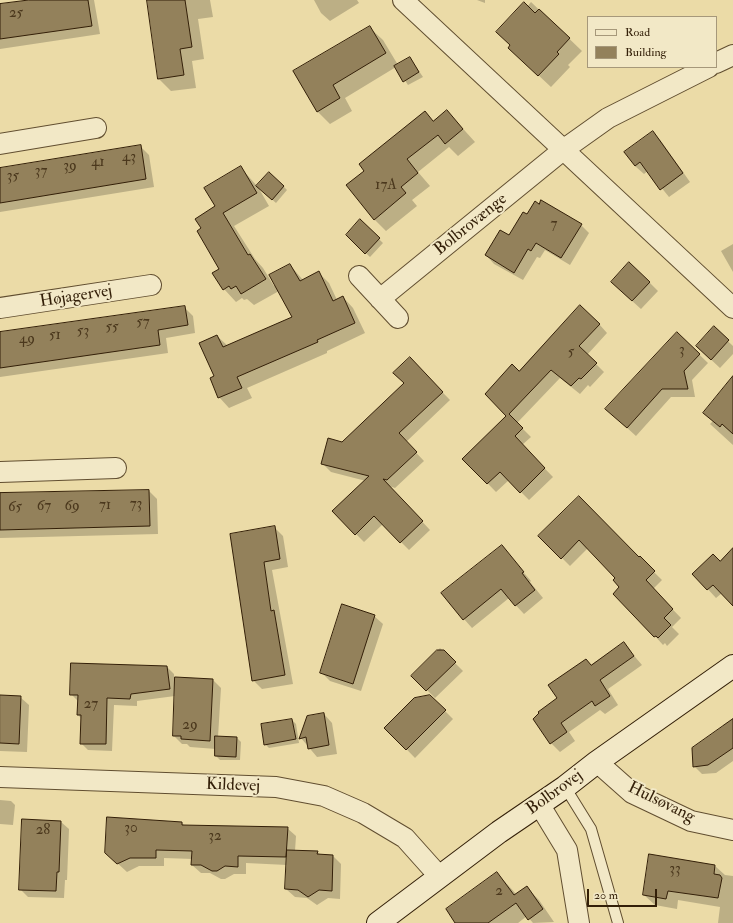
<!DOCTYPE html>
<html>
<head>
<meta charset="utf-8">
<style>
  body { margin:0 }
  #map { position:relative; width:733px; height:923px; overflow:hidden; background:#ebdba7; font-family:"IM FELL Double Pica",serif }
  canvas { display:block }
  .legend { position:absolute; left:587px; top:16px; width:130px; height:52px; box-sizing:border-box; background:#f2e8c6; border:1px solid #a6987a; margin:0; padding:5px 7px; list-style:none; font-size:12px; color:#331f08 }
  .legend li { display:flex; align-items:center; gap:8px; height:20px }
  .legend b { width:20px; border:1px solid #a6987a }
  .scale { position:absolute; left:587px; top:889px; width:70px; height:18px; box-sizing:border-box; border:2px solid #331f08; border-top:0; padding-left:5px; font-size:12px; line-height:14px; white-space:nowrap; color:#331f08; -webkit-text-stroke:3px #f2e8c6; paint-order:stroke }
</style>
</head>
<body>
<div id="map">
<canvas width="733" height="923"></canvas>
<ul class="legend">
<li><b style="height:5px;background:#f2e8c6"></b>Road</li>
<li><b style="height:11px;background:#93815b"></b>Building</li>
</ul>
<div class="scale">20 m</div>
</div>
<script>
const ctx = document.querySelector('canvas').getContext('2d');
ctx.lineJoin = 'round';
function fillPath(path, color) {
  ctx.fillStyle = color;
  ctx.fill(path, 'evenodd');
}
function strokePath(path, color, width, dash) {
  ctx.strokeStyle = color;
  ctx.lineWidth = width;
  ctx.lineCap = dash ? 'butt' : 'round';
  ctx.setLineDash(dash || []);
  ctx.stroke(path);
}
function write(font, color, halo, rows, align = 'center') {
  ctx.font = font + ' "IM FELL Double Pica",serif';
  ctx.lineWidth = 4;
  ctx.setLineDash([]);
  ctx.textBaseline = 'middle';
  ctx.strokeStyle = halo;
  ctx.fillStyle = color;
  for (const [text, x, y, turn = 0] of rows) {
    ctx.save();
    ctx.translate(x, y);
    ctx.rotate((+turn || 0) * Math.PI / 180);
    ctx.textAlign = isNaN(turn) ? turn : align;
    if (halo) ctx.strokeText(text, 0, 0);
    ctx.fillText(text, 0, 0);
    ctx.restore();
  }
}
fillPath(new Path2D(`
  M 36,0 L 94,0 L 100,34 L 0,49 L 0,5 Z
  M 148,0 L 210,0 L 213,17 L 198,19 L 204,59 L 192,61 L 196,88 L 171,91 L 159,79 Z
  M 314,0 L 357,0 L 359,3 L 330,21 L 321,13 Z
  M 477,0 L 485,0 L 485,3 Z
  M 531,2 L 582,51 L 568,65 L 570,67 L 551,87 L 522,60 L 527,7 Z
  M 370,28 L 383,40 L 398,65 L 410,58 L 423,77 L 408,85 L 396,67 L 345,98 L 352,111 L 330,124 L 317,111 L 294,72 Z
  M 447,111 L 475,142 L 458,156 L 449,147 L 418,172 L 430,186 L 412,200 L 417,206 L 386,231 L 374,219 L 365,171 L 425,113 L 434,122 Z
  M 653,132 L 661,141 L 690,182 L 669,197 L 648,171 L 644,174 L 635,166 Z
  M 140,146 L 149,155 L 154,187 L 0,212 L 0,169 Z
  M 241,168 L 257,186 L 283,186 L 287,190 L 276,203 L 258,187 L 269,206 L 234,226 L 255,259 L 263,268 L 274,286 L 290,265 L 303,280 L 319,273 L 329,283 L 337,300 L 343,297 L 353,308 L 365,333 L 327,351 L 327,353 L 247,388 L 252,398 L 229,408 L 219,397 L 215,376 L 217,336 L 228,346 L 293,317 L 279,291 L 254,305 L 247,299 L 244,300 L 242,298 L 236,302 L 224,289 L 220,269 L 202,229 Z
  M 360,221 L 383,243 L 370,257 L 347,235 Z
  M 581,225 L 589,233 L 570,265 L 545,250 L 540,258 L 537,257 L 523,280 L 494,264 L 486,255 Z
  M 733,244 L 733,272 L 721,251 Z
  M 649,282 L 658,291 L 641,309 L 621,291 Z
  M 184,307 L 193,316 L 195,333 L 166,338 L 168,353 L 0,377 L 0,333 Z
  M 599,324 L 607,333 L 587,355 L 604,372 L 590,387 L 588,385 L 580,394 L 560,378 L 517,423 L 531,437 L 522,445 L 553,477 L 529,500 L 509,480 L 496,492 L 464,459 L 508,416 L 519,372 Z
  M 714,328 L 733,346 L 733,354 L 720,368 L 705,354 Z
  M 677,333 L 708,363 L 692,380 L 695,397 L 671,397 L 636,436 L 615,417 Z
  M 410,359 L 450,400 L 406,442 L 424,461 L 395,488 L 389,486 L 430,530 L 409,550 L 383,524 L 364,542 L 356,534 L 366,481 L 331,472 L 322,463 L 405,383 Z
  M 733,386 L 733,445 L 710,424 L 713,421 L 705,413 Z
  M 149,491 L 157,499 L 158,534 L 0,538 L 0,494 Z
  M 579,498 L 662,580 L 653,589 L 681,618 L 672,627 L 679,634 L 667,646 L 665,643 L 663,645 L 655,636 L 621,587 L 617,578 L 588,548 L 570,566 L 540,536 Z
  M 274,527 L 283,536 L 288,567 L 272,570 L 293,684 L 262,689 L 253,680 L 231,535 Z
  M 501,546 L 531,581 L 530,582 L 543,598 L 524,614 L 509,598 L 472,628 L 464,619 Z
  M 733,550 L 733,604 L 722,593 L 716,598 L 694,574 L 720,562 Z
  M 374,616 L 383,624 L 361,691 L 330,681 L 322,673 Z
  M 624,644 L 642,665 L 608,689 L 618,705 L 605,714 L 600,710 L 569,732 L 575,741 L 560,752 L 551,743 L 535,719 L 592,666 Z
  M 440,648 L 463,671 L 435,698 L 413,676 Z
  M 167,667 L 174,674 L 174,678 L 213,680 L 221,688 L 218,737 L 237,738 L 241,742 L 240,760 L 220,760 L 216,756 L 216,749 L 190,747 L 187,744 L 182,744 L 174,736 L 175,696 L 137,701 L 137,706 L 114,705 L 112,751 L 88,750 L 81,743 L 82,719 L 78,715 L 78,701 L 71,694 Z
  M 0,696 L 20,697 L 29,705 L 27,752 L 0,751 Z
  M 430,696 L 453,719 L 415,758 L 386,728 Z
  M 324,714 L 332,723 L 337,754 L 317,757 L 301,738 Z
  M 733,718 L 733,761 L 716,773 L 702,774 L 694,766 L 724,727 L 723,725 Z
  M 292,720 L 296,724 L 299,743 L 269,748 L 265,744 Z
  M 0,800 L 11,801 L 15,805 L 13,825 L 0,824 Z
  M 61,822 L 69,829 L 67,880 L 65,880 L 64,898 L 28,897 L 20,889 Z
  M 182,823 L 185,826 L 287,828 L 296,836 L 295,851 L 317,852 L 321,855 L 333,856 L 341,864 L 340,899 L 328,898 L 317,905 L 307,898 L 295,897 L 286,889 L 287,865 L 246,863 L 246,874 L 234,874 L 225,879 L 221,879 L 210,873 L 201,873 L 192,865 L 193,859 L 164,858 L 164,866 L 139,866 L 127,872 L 115,861 Z
  M 650,856 L 715,866 L 725,875 L 733,876 L 733,923 L 718,923 L 720,907 L 678,900 L 677,909 L 655,905 L 644,895 Z
  M 497,873 L 517,895 L 527,888 L 539,900 L 554,922 L 533,923 L 527,916 L 518,923 L 457,923 Z`), '#0003');
const building = new Path2D(`
  M 29,0 L 88,0 L 92,26 L 0,39 L 0,4 Z
  M 147,0 L 185,0 L 192,47 L 180,49 L 184,75 L 158,79 Z
  M 524,2 L 535,13 L 539,9 L 570,38 L 557,52 L 559,54 L 538,76 L 508,48 L 510,45 L 496,32 Z
  M 370,26 L 386,53 L 333,85 L 340,98 L 317,112 L 293,71 Z
  M 410,57 L 419,72 L 403,82 L 394,66 Z
  M 447,110 L 463,129 L 445,144 L 438,135 L 407,159 L 418,173 L 401,187 L 406,193 L 374,220 L 346,185 L 364,171 L 359,164 L 425,111 L 433,121 Z
  M 653,131 L 683,173 L 660,190 L 640,162 L 635,166 L 624,152 Z
  M 141,145 L 146,179 L 0,203 L 0,168 Z
  M 241,166 L 257,193 L 223,213 L 248,255 L 250,254 L 266,279 L 241,294 L 236,286 L 231,289 L 229,286 L 223,290 L 212,273 L 219,269 L 197,231 L 201,228 L 195,219 L 215,206 L 204,188 Z
  M 269,172 L 284,186 L 272,200 L 256,186 Z
  M 541,200 L 582,224 L 561,258 L 536,243 L 531,251 L 528,249 L 514,273 L 485,255 L 500,230 L 509,235 L 523,212 L 527,214 L 535,201 L 539,204 Z
  M 360,219 L 380,238 L 365,254 L 346,235 Z
  M 629,262 L 650,282 L 632,301 L 611,282 Z
  M 290,264 L 300,281 L 319,271 L 333,301 L 343,296 L 355,323 L 317,340 L 318,342 L 237,377 L 242,388 L 218,398 L 210,378 L 214,376 L 199,343 L 217,335 L 223,347 L 292,317 L 269,275 Z
  M 580,305 L 600,324 L 579,346 L 597,363 L 581,379 L 579,378 L 571,386 L 551,370 L 509,414 L 523,428 L 515,436 L 545,468 L 520,493 L 500,472 L 487,484 L 462,459 L 506,416 L 485,394 L 512,364 L 519,371 Z
  M 185,306 L 188,325 L 158,330 L 160,345 L 0,368 L 0,332 Z
  M 714,326 L 729,340 L 711,360 L 696,346 Z
  M 677,332 L 700,354 L 684,371 L 688,389 L 662,389 L 627,428 L 605,409 Z
  M 410,357 L 443,392 L 399,433 L 417,452 L 387,480 L 383,479 L 423,521 L 400,543 L 374,516 L 355,535 L 332,511 L 369,476 L 321,464 L 328,438 L 342,442 L 404,383 L 393,373 Z
  M 733,376 L 733,434 L 722,424 L 720,427 L 703,413 Z
  M 149,490 L 150,526 L 0,530 L 0,493 Z
  M 579,496 L 639,557 L 640,556 L 655,571 L 646,580 L 673,609 L 664,618 L 671,625 L 658,638 L 656,636 L 654,637 L 613,594 L 619,587 L 613,580 L 615,578 L 579,540 L 561,559 L 538,536 Z
  M 275,526 L 280,559 L 264,562 L 271,611 L 274,610 L 285,675 L 252,681 L 230,534 Z
  M 502,545 L 524,572 L 522,573 L 535,590 L 515,606 L 501,589 L 463,620 L 441,593 Z
  M 733,548 L 733,606 L 713,585 L 707,590 L 692,574 L 713,554 L 720,561 Z
  M 342,604 L 375,615 L 353,684 L 320,673 Z
  M 624,642 L 634,656 L 600,680 L 610,696 L 595,706 L 592,701 L 561,723 L 567,732 L 550,744 L 533,719 L 539,713 L 538,712 L 557,698 L 548,685 L 586,659 L 591,665 Z
  M 437,650 L 444,650 L 456,662 L 426,691 L 411,676 Z
  M 71,663 L 167,666 L 170,689 L 131,694 L 130,699 L 107,698 L 106,744 L 80,744 L 81,715 L 77,715 L 78,695 L 70,695 Z
  M 175,677 L 213,679 L 210,741 L 181,739 L 181,736 L 173,736 Z
  M 0,695 L 21,696 L 19,744 L 0,743 Z
  M 430,695 L 446,710 L 406,750 L 384,728 L 414,698 Z
  M 324,713 L 329,745 L 308,749 L 306,737 L 299,739 L 307,716 Z
  M 292,719 L 296,739 L 264,745 L 261,724 Z
  M 733,719 L 733,748 L 708,765 L 693,767 L 692,748 Z
  M 215,736 L 237,737 L 236,757 L 215,756 Z
  M 107,817 L 182,822 L 182,825 L 288,827 L 286,857 L 238,856 L 238,867 L 225,866 L 217,871 L 212,871 L 201,865 L 191,865 L 192,851 L 156,850 L 156,858 L 130,858 L 117,864 L 105,853 Z
  M 22,819 L 61,821 L 59,872 L 57,872 L 56,891 L 19,890 Z
  M 287,850 L 318,851 L 317,854 L 333,855 L 332,891 L 319,890 L 308,897 L 298,890 L 285,889 Z
  M 649,854 L 715,865 L 714,874 L 720,875 L 722,878 L 718,898 L 668,891 L 666,899 L 643,895 Z
  M 497,872 L 514,895 L 527,886 L 543,909 L 528,920 L 516,903 L 488,923 L 455,923 L 446,909 Z`);
fillPath(building, '#93815b');
strokePath(building, '#331f08', 1);
const lane = new Path2D(`
  M 565,787 L 591,829 L 618,923`);
const street = new Path2D(`
  M 403,0 L 733,308
  M 716,63 L 733,55
  M 0,144 L 96,128
  M 359,276 L 398,318
  M 380,299 L 563,150 L 608,118 L 709,67
  M 0,308 L 151,285
  M 0,472 L 116,468
  M 597,762 L 632,793 L 691,821 L 733,830
  M 0,777 L 276,787 L 324,796 L 363,813 L 405,838 L 439,876
  M 539,804 L 567,850 L 579,923`);
const secondary = new Path2D(`
  M 378,923 L 499,832 L 565,787 L 597,762 L 733,666`);
strokePath(lane, '#614e30', 12);
strokePath(street, '#614e30', 22);
strokePath(secondary, '#331f08', 24);
strokePath(lane, '#f2e8c6', 10);
strokePath(street, '#f2e8c6', 20);
strokePath(secondary, '#f2e8c6', 22);
write('15px', '#4b381d', null, [
  ["25",16,14],
  ["43",129,158],
  ["41",98,163],
  ["39",70,167],
  ["37",41,172],
  ["35",13,177],
  ["17A",386,186],
  ["7",554,225],
  ["57",143,323],
  ["55",112,328],
  ["53",83,332],
  ["51",55,336],
  ["49",27,340],
  ["3",682,351],
  ["5",571,353],
  ["73",136,505],
  ["71",105,506],
  ["67",44,507],
  ["69",72,507],
  ["65",15,508],
  ["27",91,705],
  ["29",190,726],
  ["30",131,829],
  ["28",43,831],
  ["32",215,837],
  ["33",675,870],
  ["2",499,892]
]);
write('17px', '#331f08', '#f2e8c6', [
  ["Bolbrovænge",471,225,-39],
  ["Højagervej",76,297,-9],
  ["Kildevej",233,786,2],
  ["Bolbrovej",555,793,-36],
  ["Hulsøvang",661,803,26]
]);
</script>
</body>
</html>
